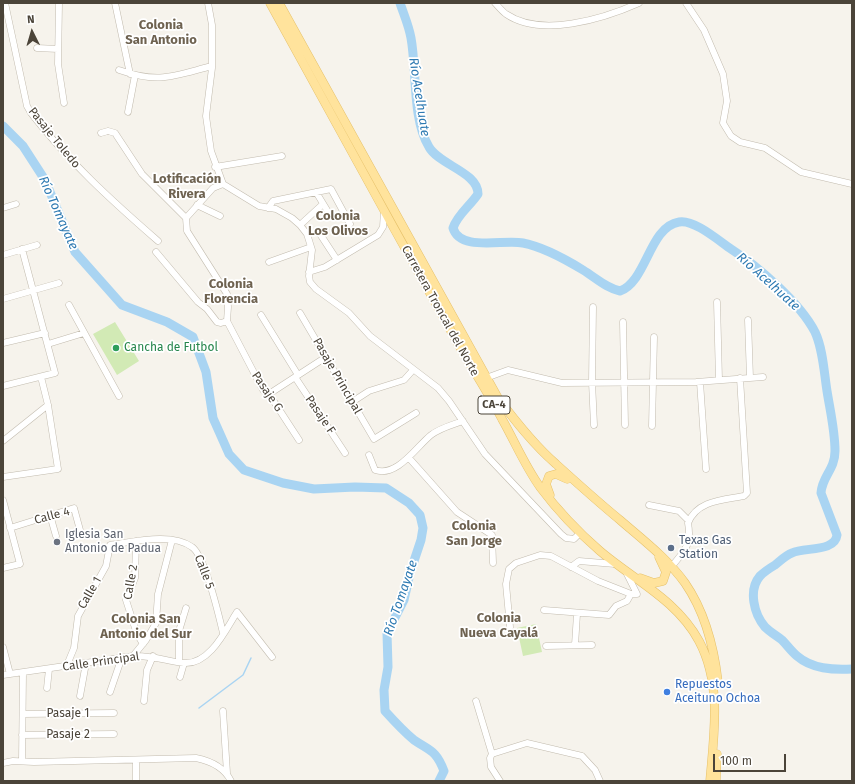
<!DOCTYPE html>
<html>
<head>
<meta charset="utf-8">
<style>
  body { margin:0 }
  #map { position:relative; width:855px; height:784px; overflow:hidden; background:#f6f3ec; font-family:"Fira Sans",sans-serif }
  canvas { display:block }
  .frame { position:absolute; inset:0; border:4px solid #4b4439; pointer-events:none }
  .north { position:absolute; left:12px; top:12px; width:40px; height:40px; -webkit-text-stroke:3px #fff; paint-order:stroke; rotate:355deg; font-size:11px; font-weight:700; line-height:16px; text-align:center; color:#4b4439 }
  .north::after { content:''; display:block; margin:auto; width:14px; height:18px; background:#4b4439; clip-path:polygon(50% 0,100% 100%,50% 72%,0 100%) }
  .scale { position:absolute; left:713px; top:754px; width:73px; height:18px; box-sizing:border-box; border:2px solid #4b4439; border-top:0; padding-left:5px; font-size:12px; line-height:14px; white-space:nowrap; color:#4b4439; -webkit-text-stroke:3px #fff; paint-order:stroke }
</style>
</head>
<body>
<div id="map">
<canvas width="855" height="784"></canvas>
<div class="frame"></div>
<div class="north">N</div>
<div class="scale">100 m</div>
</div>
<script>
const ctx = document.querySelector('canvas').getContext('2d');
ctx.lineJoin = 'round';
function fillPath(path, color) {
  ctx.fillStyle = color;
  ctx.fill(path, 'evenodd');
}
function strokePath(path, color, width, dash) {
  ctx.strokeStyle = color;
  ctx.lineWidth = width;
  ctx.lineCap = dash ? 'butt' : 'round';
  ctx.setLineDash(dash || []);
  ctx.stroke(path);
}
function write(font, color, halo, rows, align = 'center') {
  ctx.font = font + ' "Fira Sans",sans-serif';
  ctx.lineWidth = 3.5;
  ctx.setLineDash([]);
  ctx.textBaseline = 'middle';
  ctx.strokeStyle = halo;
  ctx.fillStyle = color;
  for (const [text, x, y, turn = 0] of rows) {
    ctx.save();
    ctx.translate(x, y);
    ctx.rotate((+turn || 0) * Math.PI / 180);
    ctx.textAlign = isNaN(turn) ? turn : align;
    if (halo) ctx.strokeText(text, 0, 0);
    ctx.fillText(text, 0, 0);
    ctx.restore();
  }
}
fillPath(new Path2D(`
  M 115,322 L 139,361 L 117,375 L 93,334 Z
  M 536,624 L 542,652 L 523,656 L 517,628 Z`), '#d2eab5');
strokePath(new Path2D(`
  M 199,708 L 243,675 L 251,658`), '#a9d4f2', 1.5);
strokePath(new Path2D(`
  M 400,3 C 404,15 409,26 411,38 C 417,71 412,119 429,147 C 439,165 478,172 478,194 C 470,206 457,215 453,228 C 460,252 504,239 523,243 C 544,247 565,259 583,270 C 596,278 606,288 620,291 C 647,281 649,227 679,222 C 694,219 719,241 731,249 C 759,267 800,303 815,332 C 823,349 824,372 827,391 C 830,410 835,431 835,451 C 835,470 822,476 821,493 L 837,535 C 835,552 805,547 792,553 C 786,555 780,561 775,565 C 770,568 764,572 760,576 C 748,590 754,614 765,627 C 770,632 777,636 782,640 C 787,645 791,651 797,656 C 812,669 833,670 852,669
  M 3,126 L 23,146 L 45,180 L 75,252 L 122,305 L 167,322 L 193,337 L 206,372 L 213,418 L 229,454 L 244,470 L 283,483 L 314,489 L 355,487 L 386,488 L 409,503 L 420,515 L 423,528 L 421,540 L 410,573 L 404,600 L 387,633 L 388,667 L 384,690 L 385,711 C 394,721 403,731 414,740 C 430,751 436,750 444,771 L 439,781`), '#a9d4f2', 9);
const minor = new Path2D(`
  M 5,3 L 27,106 L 31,113 C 68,161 112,201 158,241
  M 59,3 L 58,64 L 64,103
  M 115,3 L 130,74
  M 208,3 L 212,25 L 212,68 L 206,116 L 211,151 L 223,184 L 259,206 L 276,209 L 292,218 L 300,225 L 307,234 L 312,250 L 309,276 L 310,282 L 316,289 L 349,313 L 370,336 L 438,388 L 449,401 L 485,454 L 561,534 L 566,538 L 574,539 L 580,533
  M 495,3 C 498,6 502,11 506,14 C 541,38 603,19 639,3
  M 686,3 L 704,30 L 723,74 L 727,101 L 723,123 L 731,136 L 740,142 L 765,148 L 801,172 L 852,184
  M 37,48 L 58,49
  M 119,70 C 159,84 173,76 212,66
  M 128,112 L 135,75
  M 101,133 L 108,131 L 115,133 L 142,174 L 186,218
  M 215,167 L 282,156
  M 223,184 L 213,188 L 186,218 L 187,231 L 227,294 L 228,307 L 227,321
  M 316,192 L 330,215
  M 197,205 L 220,216
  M 3,208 L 16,204
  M 268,208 L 273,201 L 331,189 L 350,224
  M 300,225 L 323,204
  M 320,234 L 337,260
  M 156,252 L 198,302 L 207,309 L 217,322 L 221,323 L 227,321
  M 3,255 L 37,245
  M 269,262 L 311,247
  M 309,272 L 325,267 L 378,235 L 383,227 L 384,211
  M 3,299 L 59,283
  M 717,302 L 719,380
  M 69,305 L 119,396
  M 593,307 L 592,382 L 594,425
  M 300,313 L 374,439 L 416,413
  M 261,315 L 298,375
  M 748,320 L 750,378
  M 227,321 L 263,390 L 269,394 L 299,440
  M 623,322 L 625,425
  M 3,343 L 45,333
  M 48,344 L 84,333
  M 295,377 L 345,453
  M 486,378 L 508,370 L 562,383 L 696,382 L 763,377
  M 700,382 L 706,469
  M 3,386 L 55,373 L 22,249
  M 269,394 L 326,357
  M 352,402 L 369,391 L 404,380 L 413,370
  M 652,426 L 654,337
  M 3,441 L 48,405
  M 369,455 L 375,470 C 397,478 417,446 431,435 C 440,428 452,425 463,421
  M 409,458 L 457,512 L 492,535 L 493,563
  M 3,477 L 58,469 L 48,405 L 41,377
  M 3,500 L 20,564 L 3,568
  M 649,505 L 679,511 L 689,521
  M 50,515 L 56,536
  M 10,528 L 74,508 L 80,530
  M 136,541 L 135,578 L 126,600 L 137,634 L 143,644
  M 672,566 C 685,550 692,545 688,523 C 697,500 724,500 744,496 L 747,493 L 740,378
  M 571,567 L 579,561 L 615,564
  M 544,610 L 609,615 L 616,606 L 627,601 L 631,594
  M 510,627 L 506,584 L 509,569 L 516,563 L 540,555 L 551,556 L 598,581 L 631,594 L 637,594 L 625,570
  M 575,645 L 577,614
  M 546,646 L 592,645
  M 3,647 L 10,674
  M 133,656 L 146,640 L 156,623 L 158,594 L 172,540
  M 179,661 L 179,631 L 186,608
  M 67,665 L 74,648 L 78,616 L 106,566 L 110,545 C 133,542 172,532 192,547 C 205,556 219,616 223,633
  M 3,675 L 133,656 C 151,655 166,661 184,663 C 210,665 226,629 237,612 L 272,657
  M 180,677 L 184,663
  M 47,688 L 49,669
  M 110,692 L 122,657
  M 80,696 L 86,663
  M 144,701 L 147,670 L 153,656
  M 476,701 L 492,754
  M 223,711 L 227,773
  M 23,714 L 114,713
  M 22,735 L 114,734
  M 136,760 L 136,781
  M 22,761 L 23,673
  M 3,763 L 13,761 L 34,762 L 196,758 C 211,761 224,767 231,781
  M 500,781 L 491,767 L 490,758 L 492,754 L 527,743 L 582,756 L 595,770 L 600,781`);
const major = new Path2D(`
  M 270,3 C 330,112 390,222 451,331 C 467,361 486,389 502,419 C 515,442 525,466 540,487 C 558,511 578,532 600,551 C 634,580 677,600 699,641 C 722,684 714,734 710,781
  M 279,3 L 498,398 C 516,422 534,445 556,464 C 577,483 598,502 620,520 C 643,540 667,558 685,583 C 705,612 714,647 718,682
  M 550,495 L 546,484 L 549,476 L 556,474 L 567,479
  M 640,578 L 654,583 L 663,581 L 666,572 L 659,557
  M 716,781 L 717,754`);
strokePath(minor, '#c2bbae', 7);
strokePath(major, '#e6c16a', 9);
strokePath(minor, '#fff', 6);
strokePath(major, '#ffe39c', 8);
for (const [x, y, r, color] of [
  [116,348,4,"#2e9e5b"],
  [57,542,4,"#6b7280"],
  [671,548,4,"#5c6f8a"],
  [667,692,4,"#3f7fe0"]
]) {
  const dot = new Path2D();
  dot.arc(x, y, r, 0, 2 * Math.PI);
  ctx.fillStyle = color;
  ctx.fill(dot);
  strokePath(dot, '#fff', 1.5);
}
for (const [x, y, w] of [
  [494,405,32]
]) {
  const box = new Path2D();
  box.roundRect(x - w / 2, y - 9, w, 18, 3);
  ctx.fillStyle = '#fff';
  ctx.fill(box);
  strokePath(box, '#4b4439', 1);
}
write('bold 11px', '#4b4439', null, [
  ["CA-4",494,405]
]);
write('12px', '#4b4439', '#fff', [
  ["Pasaje Toledo",54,138,51],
  ["Carretera Troncal del Norte",440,311,61],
  ["Pasaje Principal",337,376,60],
  ["Pasaje G",267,392,56],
  ["Pasaje F",320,415,56],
  ["Calle 4",52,516,-15],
  ["Calle 5",204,572,69],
  ["Calle 2",131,582,-80],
  ["Calle 1",90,593,-60],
  ["Calle Principal",101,662,-8],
  ["Pasaje 1",68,714],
  ["Pasaje 2",68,735]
]);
write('12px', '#27864d', '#fff', [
  ["Cancha de Futbol",124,348]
], 'left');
write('12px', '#5b616d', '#fff', [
  ["Iglesia San",65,535],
  ["Antonio de Padua",65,549]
], 'left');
write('12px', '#4e5e75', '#fff', [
  ["Texas Gas",679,541],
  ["Station",679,555]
], 'left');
write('12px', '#366cbe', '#fff', [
  ["Repuestos",675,685],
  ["Aceituno Ochoa",675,699]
], 'left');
write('bold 13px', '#6e6250', '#fff', [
  ["Colonia",161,25],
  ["San Antonio",161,40],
  ["Lotificación",187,179],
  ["Rivera",187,194],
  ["Colonia",338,216],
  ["Los Olivos",338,231],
  ["Colonia",231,284],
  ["Florencia",231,299],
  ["Colonia",474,526],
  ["San Jorge",474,541],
  ["Colonia",499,618],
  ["Nueva Cayalá",499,633],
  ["Colonia San",146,619],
  ["Antonio del Sur",146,634]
]);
write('italic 13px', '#2e7ab2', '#fff', [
  ["Río Acelhuate",419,97,81],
  ["Río Tomayate",58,213,66],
  ["Río Acelhuate",768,282,42],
  ["Río Tomayate",401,598,-71]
]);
</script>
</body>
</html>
